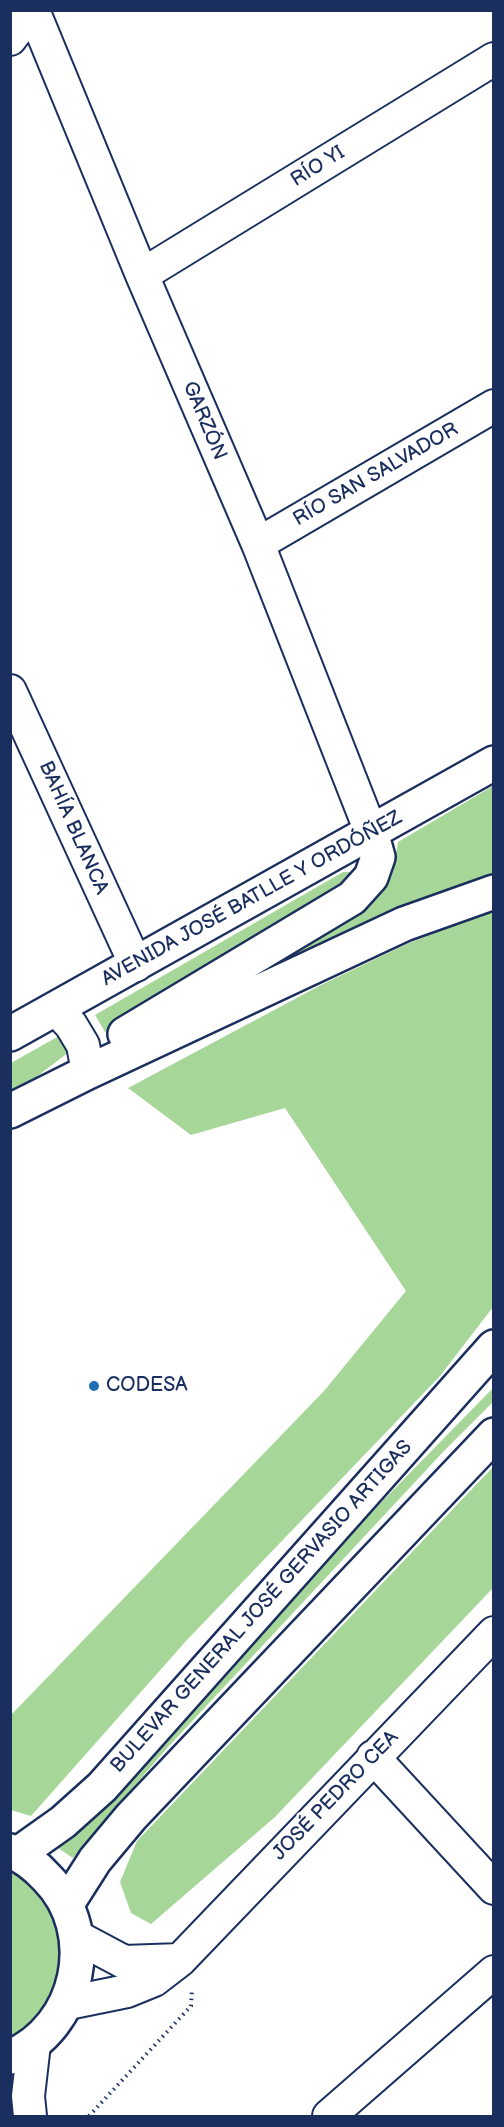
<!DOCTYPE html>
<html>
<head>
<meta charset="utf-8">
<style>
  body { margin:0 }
  #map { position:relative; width:504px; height:2127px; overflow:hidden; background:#fff; font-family:"Balsamiq Sans",sans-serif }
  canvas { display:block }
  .frame { position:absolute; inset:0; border:12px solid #1b2f5e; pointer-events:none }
</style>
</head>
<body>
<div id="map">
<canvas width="504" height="2127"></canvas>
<div class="frame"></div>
</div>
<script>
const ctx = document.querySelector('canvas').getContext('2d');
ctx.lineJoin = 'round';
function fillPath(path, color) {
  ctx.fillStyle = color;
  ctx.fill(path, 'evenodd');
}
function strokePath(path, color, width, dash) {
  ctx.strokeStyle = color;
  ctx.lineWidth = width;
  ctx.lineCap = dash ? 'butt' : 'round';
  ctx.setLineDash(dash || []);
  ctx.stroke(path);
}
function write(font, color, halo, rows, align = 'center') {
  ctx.font = font + ' "Balsamiq Sans",sans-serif';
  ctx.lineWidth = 5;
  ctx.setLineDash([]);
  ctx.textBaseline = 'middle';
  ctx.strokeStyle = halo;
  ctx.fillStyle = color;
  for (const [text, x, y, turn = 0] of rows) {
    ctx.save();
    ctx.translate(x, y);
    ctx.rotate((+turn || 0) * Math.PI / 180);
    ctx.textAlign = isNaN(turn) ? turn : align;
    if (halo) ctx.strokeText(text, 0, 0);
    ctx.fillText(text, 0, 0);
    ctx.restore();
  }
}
fillPath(new Path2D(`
  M 493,786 L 493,874 L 376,919 L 225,993 L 369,897 L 393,872 L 398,842 Z
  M 343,872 L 351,872 L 355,878 L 351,886 L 105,1032 L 95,1015 Z
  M 493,911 L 493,1307 L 440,1376 L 186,1641 L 31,1816 L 11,1810 L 11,1715 L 324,1391 L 406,1291 L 285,1108 L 191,1135 L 128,1088 L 321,985 L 409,943 Z
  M 59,1036 L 73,1049 L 11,1096 L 11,1063 Z
  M 493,1388 L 493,1402 L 444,1451 L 168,1747 L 73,1858 L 58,1848 L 160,1741 L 269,1617 Z
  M 493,1467 L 493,1588 L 275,1817 L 151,1924 L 131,1913 L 120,1882 L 137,1841 Z
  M 11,1868 L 25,1877 L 43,1894 L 63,1938 L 59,1986 L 33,2026 L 11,2041 Z`), '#a7d798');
const minor = new Path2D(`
  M 33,10 L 142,275 L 258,544 L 371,832
  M 10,39 L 32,10
  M 142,275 L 494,59
  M 258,544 L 494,406
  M 10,691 L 136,965
  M 57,1010 L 71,1025 L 83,1045 L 88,1072
  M 373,1757 L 494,1888
  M 77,1937 L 124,1962 L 180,1960
  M 68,2003 L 127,1991 L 154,1980 L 180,1960 L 494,1633
  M 30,2116 L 28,2096 L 34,2044
  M 329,2116 L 494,1972`);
const major = new Path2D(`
  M 10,1034 L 494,763
  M 125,1034 L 352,898 L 371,877 L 378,857 L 371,832
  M 10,1111 L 88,1072 L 404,924 L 494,892
  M 10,1851 C 25,1857 37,1867 47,1878 C 100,1932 80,2027 10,2057
  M 18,1854 L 63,1822 L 102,1787 L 494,1347
  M 67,1904 L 95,1860 L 131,1817 L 494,1435`);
strokePath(minor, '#1b2f5e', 36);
strokePath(major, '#1b2f5e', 38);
strokePath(new Path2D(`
  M 89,2116 L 191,2006 L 192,1989`), '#1b2f5e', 4, [1.5, 4.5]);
strokePath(minor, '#fff', 32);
strokePath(major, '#fff', 33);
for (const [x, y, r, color] of [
  [94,1386,6,"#1f6fb2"]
]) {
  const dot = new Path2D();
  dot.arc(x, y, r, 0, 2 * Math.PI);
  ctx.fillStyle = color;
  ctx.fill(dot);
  strokePath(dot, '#fff', 2);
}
write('20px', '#1b2f5e', '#fff', [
  ["RÍO YI",318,167,-32],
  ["GARZÓN",204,421,67],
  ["RÍO SAN SALVADOR",376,475,-30],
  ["BAHÍA BLANCA",73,828,66],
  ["AVENIDA JOSÉ BATLLE Y ORDÓÑEZ",252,899,-29],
  ["BULEVAR GENERAL JOSÉ GERVASIO ARTIGAS",262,1607,-48],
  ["JOSÉ PEDRO CEA",336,1796,-46]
]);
write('20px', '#1b2f5e', '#fff', [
  ["CODESA",106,1386]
], 'left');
</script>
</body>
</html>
